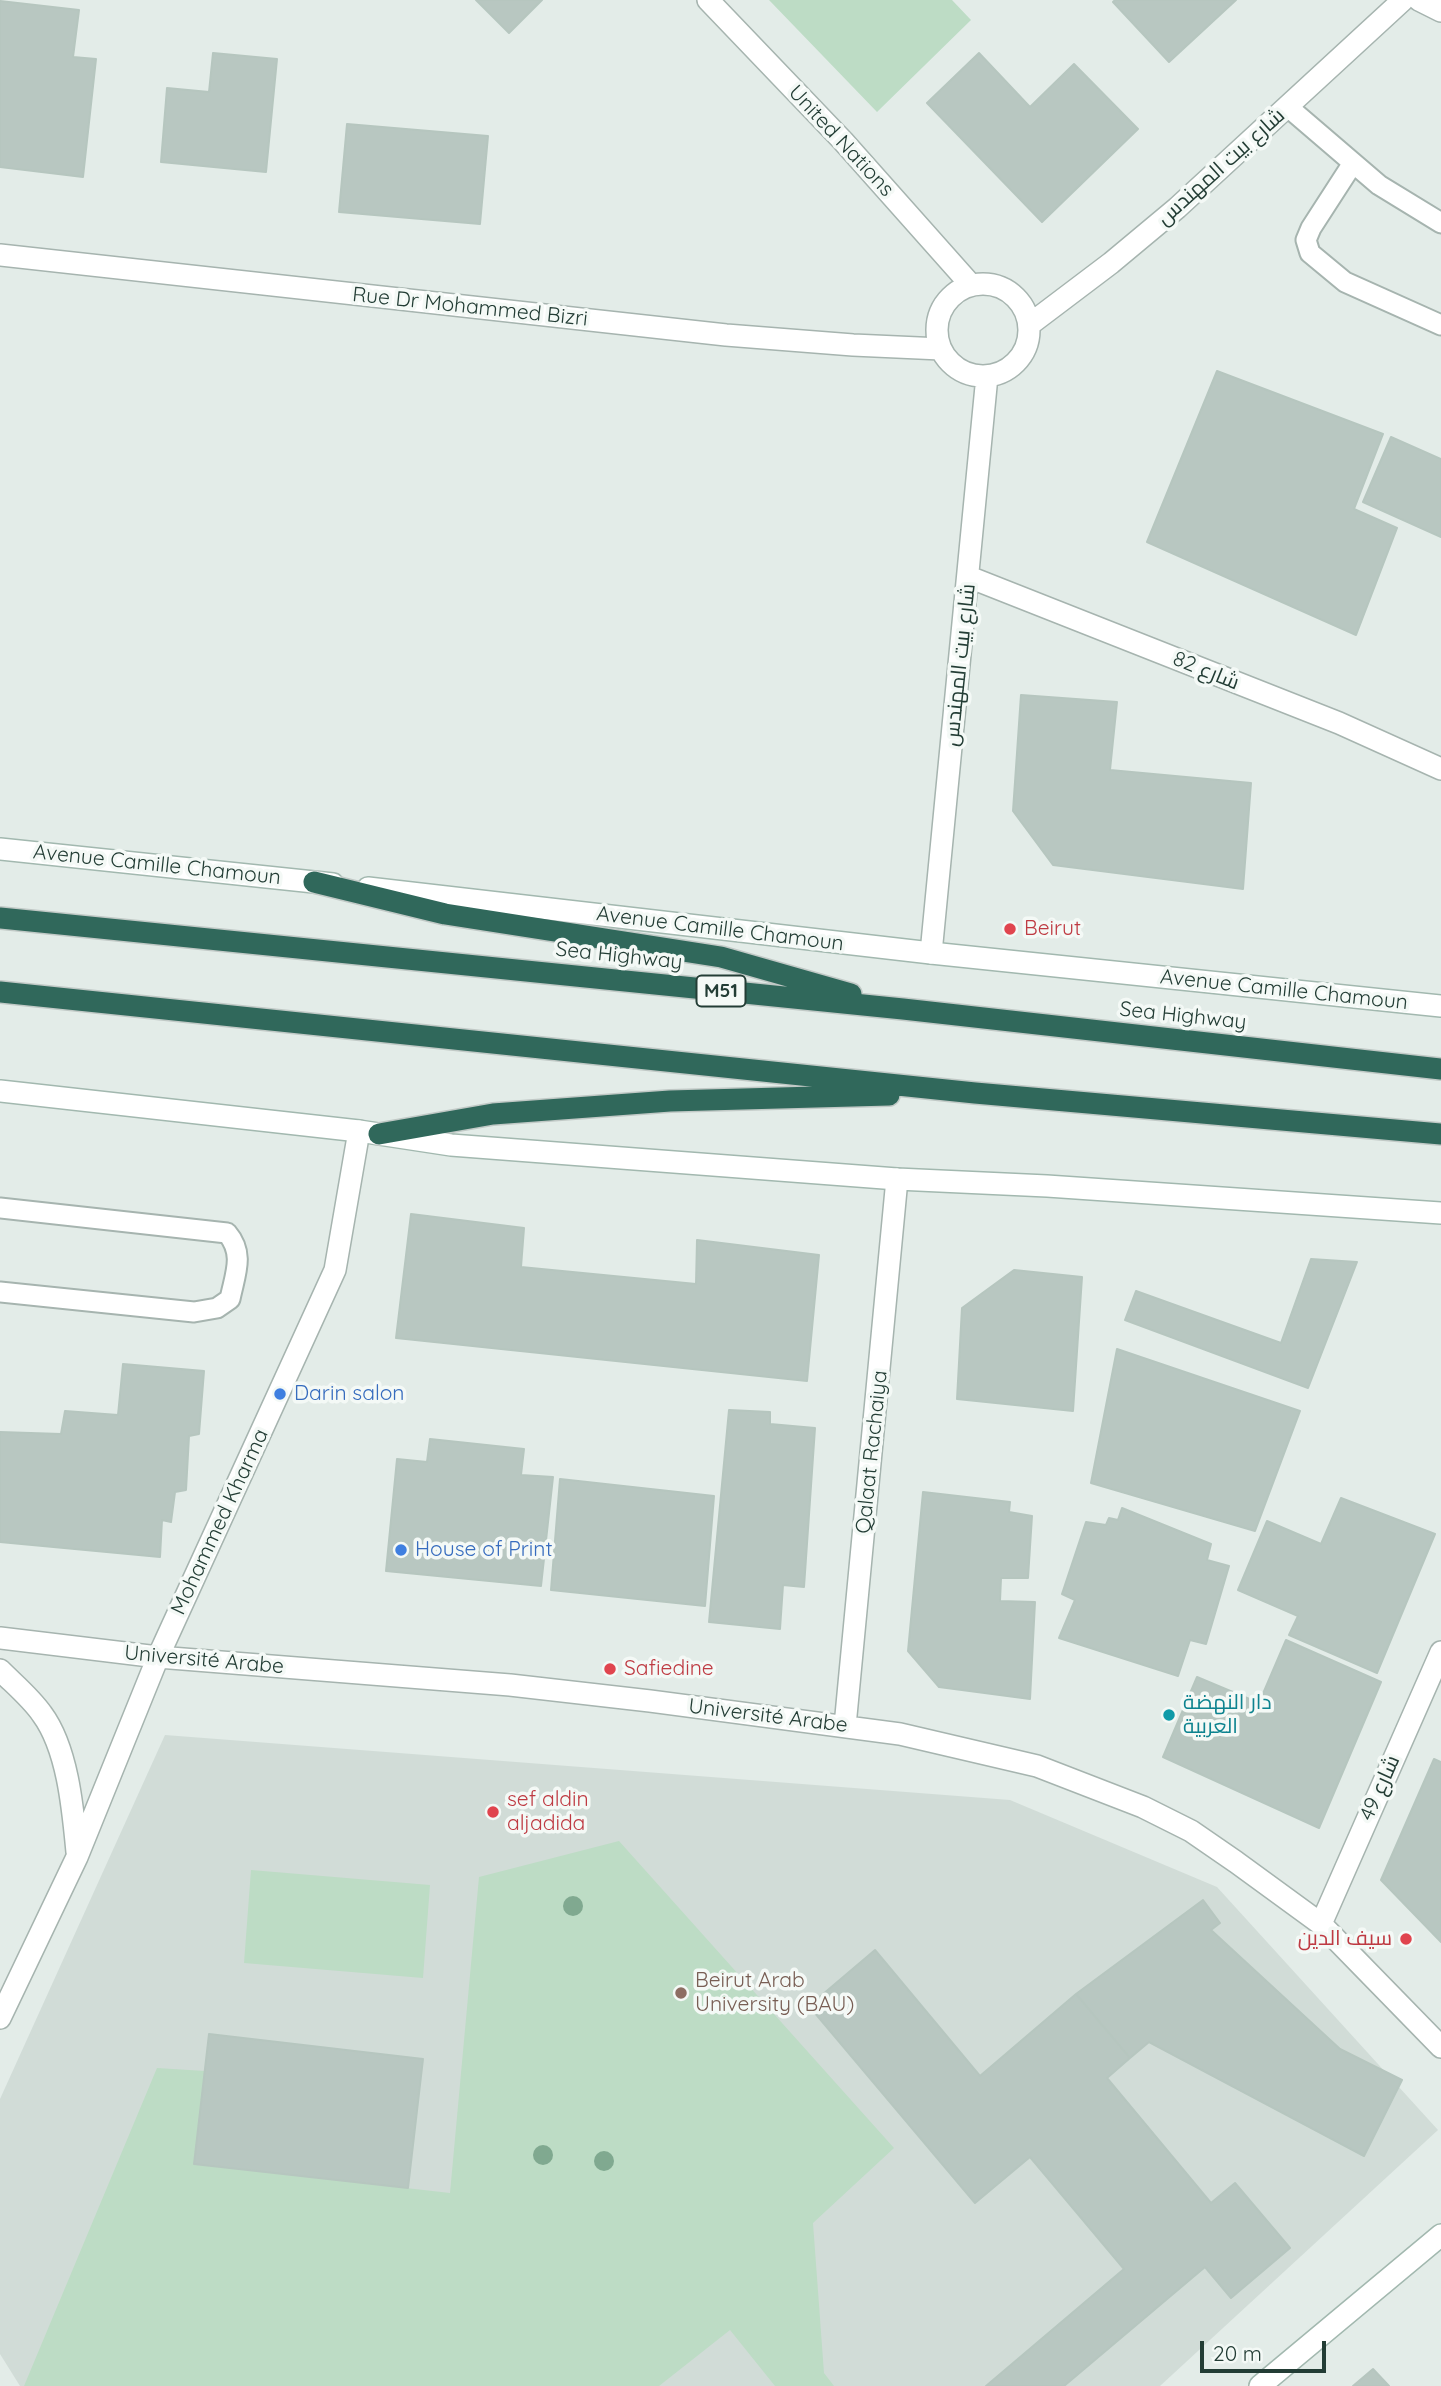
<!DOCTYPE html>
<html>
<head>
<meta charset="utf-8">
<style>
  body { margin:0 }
  #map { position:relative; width:1441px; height:2386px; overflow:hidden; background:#e3ece8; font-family:Quicksand,sans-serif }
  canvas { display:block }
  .scale { position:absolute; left:1200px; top:2341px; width:126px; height:32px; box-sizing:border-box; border:4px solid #233d35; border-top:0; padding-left:9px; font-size:21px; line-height:24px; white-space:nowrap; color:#233d35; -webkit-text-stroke:5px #f4f9f6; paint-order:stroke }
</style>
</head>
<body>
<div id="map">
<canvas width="1441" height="2386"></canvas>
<div class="scale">20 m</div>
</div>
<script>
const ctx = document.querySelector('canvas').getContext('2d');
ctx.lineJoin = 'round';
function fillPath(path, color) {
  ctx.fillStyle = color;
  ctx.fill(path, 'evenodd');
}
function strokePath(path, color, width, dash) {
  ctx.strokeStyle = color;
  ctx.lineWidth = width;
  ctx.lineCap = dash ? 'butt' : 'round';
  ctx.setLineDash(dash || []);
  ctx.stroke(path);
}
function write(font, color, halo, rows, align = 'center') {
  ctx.font = font + ' Quicksand,Cairo,sans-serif';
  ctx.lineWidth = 7;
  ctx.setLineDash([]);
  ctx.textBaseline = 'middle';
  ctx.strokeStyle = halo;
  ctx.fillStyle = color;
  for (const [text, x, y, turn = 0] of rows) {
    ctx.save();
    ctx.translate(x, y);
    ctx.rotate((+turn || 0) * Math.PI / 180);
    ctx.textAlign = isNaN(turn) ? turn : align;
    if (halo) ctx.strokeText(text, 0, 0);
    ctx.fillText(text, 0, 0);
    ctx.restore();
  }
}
fillPath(new Path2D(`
  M 165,1735 L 1010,1800 L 1217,1887 L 1438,2130 L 1160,2386 L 20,2386 L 0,2354 L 0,2099 Z`), '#d1dcd7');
fillPath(new Path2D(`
  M 769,0 L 952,0 L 971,20 L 877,112 Z
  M 619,1841 L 894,2148 L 813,2223 L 824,2373 L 834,2386 L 775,2386 L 730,2330 L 659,2386 L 24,2386 L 157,2068 L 205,2071 L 195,2164 L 450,2193 L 479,1877 Z
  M 251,1870 L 430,1885 L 423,1978 L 244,1963 Z`), '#bddcc5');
const building = new Path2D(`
  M 476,0 L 542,0 L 509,33 Z
  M 1115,0 L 1236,0 L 1169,62 L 1113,2 Z
  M 0,1 L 79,10 L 73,57 L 96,59 L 83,177 L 0,167 Z
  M 213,53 L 277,59 L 266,172 L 161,162 L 167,88 L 209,92 Z
  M 979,53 L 1030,107 L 1074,64 L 1138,129 L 1042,222 L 927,103 Z
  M 347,124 L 488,136 L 480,224 L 339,212 Z
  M 1217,371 L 1383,434 L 1354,509 L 1397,528 L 1356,635 L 1147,542 Z
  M 1391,437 L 1441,459 L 1441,537 L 1363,502 Z
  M 1021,695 L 1117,702 L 1110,770 L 1251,783 L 1243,889 L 1053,865 L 1013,811 Z
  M 411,1214 L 524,1228 L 521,1267 L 696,1284 L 697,1240 L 819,1255 L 807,1381 L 396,1338 Z
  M 1311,1259 L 1357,1262 L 1308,1388 L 1125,1320 L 1136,1291 L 1281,1343 Z
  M 1014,1270 L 1082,1277 L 1073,1411 L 957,1399 L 962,1308 Z
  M 1117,1349 L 1300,1411 L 1255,1531 L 1091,1483 Z
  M 123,1364 L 204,1371 L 199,1434 L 189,1436 L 186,1490 L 175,1492 L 171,1522 L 162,1520 L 160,1557 L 0,1542 L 0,1432 L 61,1434 L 65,1411 L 118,1415 Z
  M 729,1410 L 770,1412 L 770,1424 L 815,1428 L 804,1587 L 783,1585 L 780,1629 L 709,1622 Z
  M 430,1439 L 524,1449 L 521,1475 L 553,1477 L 541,1586 L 386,1571 L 397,1459 L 427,1462 Z
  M 560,1479 L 714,1496 L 705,1606 L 551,1590 Z
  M 923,1492 L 1010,1502 L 1009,1512 L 1032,1516 L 1028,1578 L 1001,1578 L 1000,1601 L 1035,1602 L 1030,1699 L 939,1687 L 908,1651 Z
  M 1341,1498 L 1435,1534 L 1377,1673 L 1289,1635 L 1298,1616 L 1238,1590 L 1267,1521 L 1321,1544 Z
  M 1122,1508 L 1211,1544 L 1207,1560 L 1229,1566 L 1206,1644 L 1190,1640 L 1178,1676 L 1059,1638 L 1075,1600 L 1062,1594 L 1086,1522 L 1106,1525 L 1109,1518 L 1118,1520 Z
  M 1286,1640 L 1381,1682 L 1319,1828 L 1163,1757 L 1197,1677 L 1259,1703 Z
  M 1434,1759 L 1441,1762 L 1441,1942 L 1381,1880 Z
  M 1203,1900 L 1220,1923 L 1211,1930 L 1340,2049 L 1402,2080 L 1364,2156 L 1149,2042 L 1130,2058 L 1076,1994 Z
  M 875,1950 L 980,2076 L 1076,1994 L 1130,2058 L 1107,2078 L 1211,2203 L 1235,2183 L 1290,2248 L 1231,2298 L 1205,2267 L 1064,2386 L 986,2386 L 1124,2269 L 1030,2157 L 975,2203 L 809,2006 Z
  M 209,2034 L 423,2059 L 408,2188 L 194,2164 Z
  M 1373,2369 L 1389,2386 L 1353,2386 Z`);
fillPath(building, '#b8c7c1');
strokePath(building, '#b6c6bf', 2);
const lane = new Path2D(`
  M 1288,107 L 1379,185 L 1441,223
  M 1353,163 L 1311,228 L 1306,240 L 1310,253 L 1345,282 L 1441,325
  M 0,1208 L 227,1233 C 245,1254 235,1274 230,1299 L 217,1308 L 194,1312 L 0,1292`);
const street = new Path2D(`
  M 708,0 L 843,141 L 971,285
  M 1419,0 L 1441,11
  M 0,255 L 726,335 L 853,345 L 941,349
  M937 330a46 46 0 1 1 92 0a46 46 0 1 1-92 0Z
  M 1029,325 L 1111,263 L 1177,208 L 1403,0
  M 969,577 L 1339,723 L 1441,769
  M 931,953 L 987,376
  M 0,1638 L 158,1657 L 510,1685 L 650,1701 L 900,1734 L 1037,1766 L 1143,1807 L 1191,1831 L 1236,1862 L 1321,1924 L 1441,2047
  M 0,1670 C 14,1684 31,1698 42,1714 C 68,1749 73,1810 77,1852
  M 845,1726 L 897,1179
  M 1321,1924 L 1441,1652
  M 0,2018 L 77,1857 L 158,1657 L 335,1270 L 359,1131`);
const secondary = new Path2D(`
  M 0,849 L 333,884
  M 368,888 L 931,953 L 1441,1006
  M 0,1091 L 359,1131 L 451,1145 L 897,1179 L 1047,1186 L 1441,1213
  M 1260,2386 L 1441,2235`);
const highway = new Path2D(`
  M 314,882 L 445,914 L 721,957 L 851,994
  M 0,918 L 903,1009 L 1441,1069
  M 0,992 L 975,1093 L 1441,1134
  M 379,1134 L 493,1114 L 670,1101 L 889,1095`);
strokePath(lane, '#a6b4af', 23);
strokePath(street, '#a6b4af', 24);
strokePath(secondary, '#a2b8af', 24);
strokePath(highway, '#c1c9c6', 24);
strokePath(lane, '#fff', 19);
strokePath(street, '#fff', 21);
strokePath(secondary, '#fff', 21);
strokePath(highway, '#30685b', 21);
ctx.fillStyle = '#80a990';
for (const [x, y] of [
  [573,1906],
  [543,2155],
  [604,2161]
]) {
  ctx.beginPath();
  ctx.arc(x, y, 10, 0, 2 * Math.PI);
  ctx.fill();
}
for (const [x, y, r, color] of [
  [1010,929,7,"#e0444e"],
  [280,1394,7,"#3f7fe0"],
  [401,1550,7,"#3f7fe0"],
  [610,1669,7,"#e0444e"],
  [1169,1715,7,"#0f9aa8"],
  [493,1812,7,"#e0444e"],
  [1406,1939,7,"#e0444e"],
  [681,1993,7,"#8d6e63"]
]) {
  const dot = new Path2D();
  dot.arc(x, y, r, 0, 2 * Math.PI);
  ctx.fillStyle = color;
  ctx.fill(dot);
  strokePath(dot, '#f4f9f6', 2.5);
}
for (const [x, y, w] of [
  [721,991,49]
]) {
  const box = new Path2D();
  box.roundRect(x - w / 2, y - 15.5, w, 31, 5);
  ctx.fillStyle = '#f4f9f6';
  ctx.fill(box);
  strokePath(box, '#233d35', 2);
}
write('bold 19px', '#233d35', null, [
  ["M51",721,991]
]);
write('21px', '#233d35', '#f4f9f6', [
  ["United Nations",841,141,47],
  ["شارع بيت المهندس",1221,167,-42],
  ["Rue Dr Mohammed Bizri",470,307,6],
  ["شارع بيت المهندس",960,665,-84],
  ["شارع 82",1206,671,22],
  ["Avenue Camille Chamoun",157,865,6],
  ["Avenue Camille Chamoun",720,929,7],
  ["Sea Highway",619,956,6],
  ["Avenue Camille Chamoun",1284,990,6],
  ["Sea Highway",1183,1016,6],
  ["Qalaat Rachaiya",872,1452,-84],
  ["Mohammed Kharma",220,1522,-65],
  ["Université Arabe",204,1660,5],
  ["Université Arabe",768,1716,7],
  ["شارع 49",1380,1788,-66]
]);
write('21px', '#be3a42', '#f4f9f6', [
  ["Beirut",1024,929],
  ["Safiedine",624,1669],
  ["sef aldin",507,1800],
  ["aljadida",507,1824],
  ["سيف الدين",1392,1939,"right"]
], 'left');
write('21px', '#366cbe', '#f4f9f6', [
  ["Darin salon",294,1394],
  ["House of Print",415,1550]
], 'left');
write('21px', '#0d838f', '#f4f9f6', [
  ["دار النهضة",1183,1703],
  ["العربية",1183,1727]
], 'left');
write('21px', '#785e54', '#f4f9f6', [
  ["Beirut Arab",695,1981],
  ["University (BAU)",695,2005]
], 'left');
</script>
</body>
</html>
